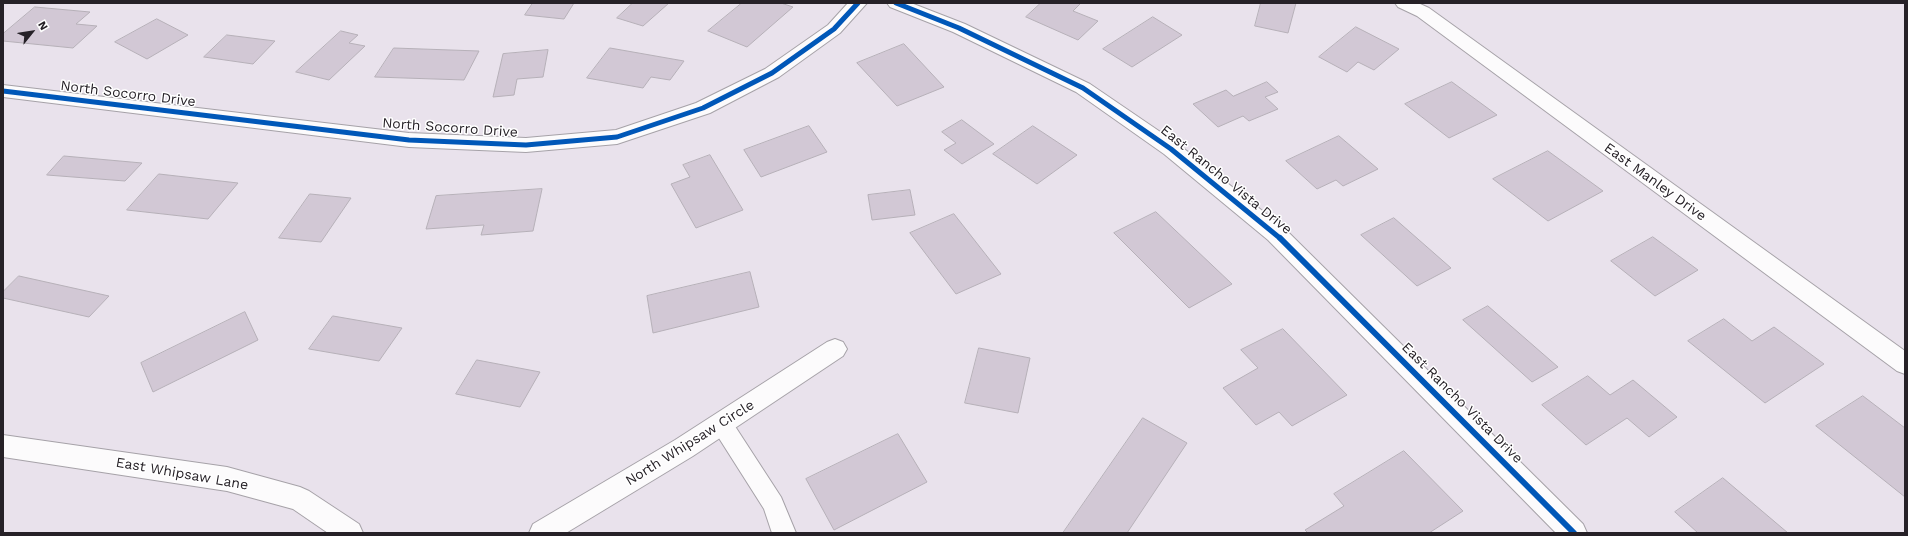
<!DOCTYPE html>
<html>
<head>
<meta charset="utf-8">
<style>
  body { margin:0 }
  #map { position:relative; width:1908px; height:536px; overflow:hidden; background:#e9e2ec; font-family:"Work Sans",sans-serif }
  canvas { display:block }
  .frame { position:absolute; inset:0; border:4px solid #262127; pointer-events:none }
  .north { position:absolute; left:12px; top:12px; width:40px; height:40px; -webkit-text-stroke:3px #fff; paint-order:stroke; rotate:60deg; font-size:11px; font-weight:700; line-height:16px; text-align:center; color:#262127 }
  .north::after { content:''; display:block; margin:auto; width:14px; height:18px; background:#262127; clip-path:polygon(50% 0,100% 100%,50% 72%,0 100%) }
</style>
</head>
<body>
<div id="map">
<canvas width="1908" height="536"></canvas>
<div class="frame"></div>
<div class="north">N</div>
</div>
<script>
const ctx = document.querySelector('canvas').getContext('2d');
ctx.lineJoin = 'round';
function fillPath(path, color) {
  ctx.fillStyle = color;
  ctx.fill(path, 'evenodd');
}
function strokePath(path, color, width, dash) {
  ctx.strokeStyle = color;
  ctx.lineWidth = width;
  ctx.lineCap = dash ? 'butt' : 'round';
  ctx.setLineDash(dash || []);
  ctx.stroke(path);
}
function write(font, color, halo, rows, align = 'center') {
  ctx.font = font + ' "Work Sans",sans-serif';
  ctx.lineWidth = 3;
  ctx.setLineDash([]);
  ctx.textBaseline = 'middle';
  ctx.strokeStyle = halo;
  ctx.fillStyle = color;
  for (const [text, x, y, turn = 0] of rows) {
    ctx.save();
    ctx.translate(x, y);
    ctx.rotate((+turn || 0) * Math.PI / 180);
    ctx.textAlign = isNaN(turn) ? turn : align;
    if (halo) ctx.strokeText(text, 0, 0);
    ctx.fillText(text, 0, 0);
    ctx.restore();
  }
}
const building = new Path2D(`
  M 533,3 L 574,3 L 564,19 L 525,15 Z
  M 633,3 L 669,3 L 643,26 L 617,18 Z
  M 742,3 L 781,3 L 793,7 L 747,47 L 708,31 Z
  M 1041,3 L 1081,3 L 1073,11 L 1098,21 L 1078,40 L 1026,17 Z
  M 1261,3 L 1296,3 L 1288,33 L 1255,26 Z
  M 35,7 L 90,12 L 76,24 L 97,26 L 73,48 L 3,41 L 3,34 Z
  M 1153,17 L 1182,35 L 1132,67 L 1103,49 Z
  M 157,19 L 188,35 L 147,59 L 115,42 Z
  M 1356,27 L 1399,49 L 1374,70 L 1358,62 L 1347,72 L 1319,57 Z
  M 341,31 L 358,35 L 349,43 L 365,46 L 329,80 L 296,72 Z
  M 227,35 L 275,41 L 253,64 L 204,57 Z
  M 904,44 L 944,87 L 897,106 L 857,63 Z
  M 394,48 L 479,51 L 464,80 L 375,77 Z
  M 610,48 L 684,61 L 670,80 L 651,77 L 643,88 L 587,78 Z
  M 548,50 L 543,77 L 517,79 L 514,95 L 493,97 L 503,54 Z
  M 1267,82 L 1278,92 L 1265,97 L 1278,109 L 1249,121 L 1243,116 L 1218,127 L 1193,104 L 1226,90 L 1233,96 Z
  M 1452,82 L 1497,115 L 1449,138 L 1405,104 Z
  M 962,120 L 994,144 L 962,164 L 944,150 L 956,143 L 942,132 Z
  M 809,126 L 827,152 L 761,177 L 744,150 Z
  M 1033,126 L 1077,155 L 1037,184 L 993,154 Z
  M 1339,136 L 1378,169 L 1343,186 L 1336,180 L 1317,189 L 1286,161 Z
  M 1548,151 L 1603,191 L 1548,221 L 1493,179 Z
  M 710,155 L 743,210 L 696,228 L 671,184 L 690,177 L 683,165 Z
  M 64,156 L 142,163 L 125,181 L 47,175 Z
  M 159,174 L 238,183 L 208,219 L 127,210 Z
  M 542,189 L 533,231 L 481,235 L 484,225 L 426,229 L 436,196 Z
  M 910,190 L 915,215 L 872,220 L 868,195 Z
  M 310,194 L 351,198 L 321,242 L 279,238 Z
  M 1156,212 L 1232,284 L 1189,308 L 1114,233 Z
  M 954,214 L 1001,274 L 956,294 L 910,233 Z
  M 1394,218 L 1451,268 L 1417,286 L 1361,235 Z
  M 1653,237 L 1698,270 L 1655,296 L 1611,261 Z
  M 750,272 L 759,307 L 653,333 L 647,296 Z
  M 19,276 L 109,296 L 89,317 L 3,298 L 3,292 Z
  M 1488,306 L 1558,367 L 1532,382 L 1463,320 Z
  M 245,312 L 258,340 L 153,392 L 141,363 Z
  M 333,316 L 402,328 L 379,361 L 309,349 Z
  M 1724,319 L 1752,341 L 1774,327 L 1824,364 L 1765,403 L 1688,341 Z
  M 1283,329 L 1347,395 L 1292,426 L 1279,412 L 1256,425 L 1223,388 L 1258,368 L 1241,350 Z
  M 979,348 L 1030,358 L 1018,413 L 965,403 Z
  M 477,360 L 540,372 L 520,407 L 456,394 Z
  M 1588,376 L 1610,395 L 1633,380 L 1677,417 L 1649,437 L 1627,418 L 1586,445 L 1542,405 Z
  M 1863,396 L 1905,428 L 1905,497 L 1816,426 Z
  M 1143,418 L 1187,443 L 1127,533 L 1063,533 Z
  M 898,434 L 927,482 L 834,530 L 806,479 Z
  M 1404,451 L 1463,511 L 1429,533 L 1308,533 L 1305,530 L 1344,506 L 1334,494 Z
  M 1723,478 L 1788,533 L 1698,533 L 1675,512 Z`);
fillPath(building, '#d2c8d5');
strokePath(building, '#b6b0b8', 1);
const lane = new Path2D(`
  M 721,415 L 729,417 L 781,497 L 796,533 L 772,533 L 764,509 L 710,424 L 713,417 Z`);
const street = new Path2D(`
  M 848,3 L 867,3 L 840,33 L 779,77 L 710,113 L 617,144 L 526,152 L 409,147 L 3,97 L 3,85 L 409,133 L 526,138 L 616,130 L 696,103 L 765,69 L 828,25 Z
  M 887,3 L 911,3 L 965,24 L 1090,84 L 1178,144 L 1284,228 L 1583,524 L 1587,533 L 1556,533 L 1268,240 L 1164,154 L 1076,92 L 953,32 L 890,7 Z
  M 1395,3 L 1418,3 L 1429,8 L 1905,351 L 1905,374 L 1897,371 L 1417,16 L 1398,7 Z
  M 835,339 L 843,342 L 847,349 L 843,356 L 693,456 L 566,533 L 529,533 L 533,524 L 675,440 L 827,342 Z
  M 3,435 L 227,467 L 300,487 L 309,491 L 359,524 L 363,533 L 328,533 L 293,509 L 227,491 L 3,457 Z`);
strokePath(lane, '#a6a2a8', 2);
strokePath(street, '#a6a2a8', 2);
fillPath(lane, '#fcfbfc');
fillPath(street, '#fcfbfc');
strokePath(new Path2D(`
  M 896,3 L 959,28 L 1083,88 L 1171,149 L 1281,239
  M 3,91 L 409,140 L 526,145 L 617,137 L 703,108 L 772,73 L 834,29 L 858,3`), '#0057b8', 5);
strokePath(new Path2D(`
  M 1280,238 L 1574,533`), '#0057b8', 6);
write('14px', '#262127', '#fff', [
  ["North Socorro Drive",128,94,7],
  ["North Socorro Drive",450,128,4],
  ["East Rancho Vista Drive",1226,180,39],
  ["East Manley Drive",1655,182,36],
  ["East Rancho Vista Drive",1462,403,45],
  ["North Whipsaw Circle",690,443,-32],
  ["East Whipsaw Lane",182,474,10]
]);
</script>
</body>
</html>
